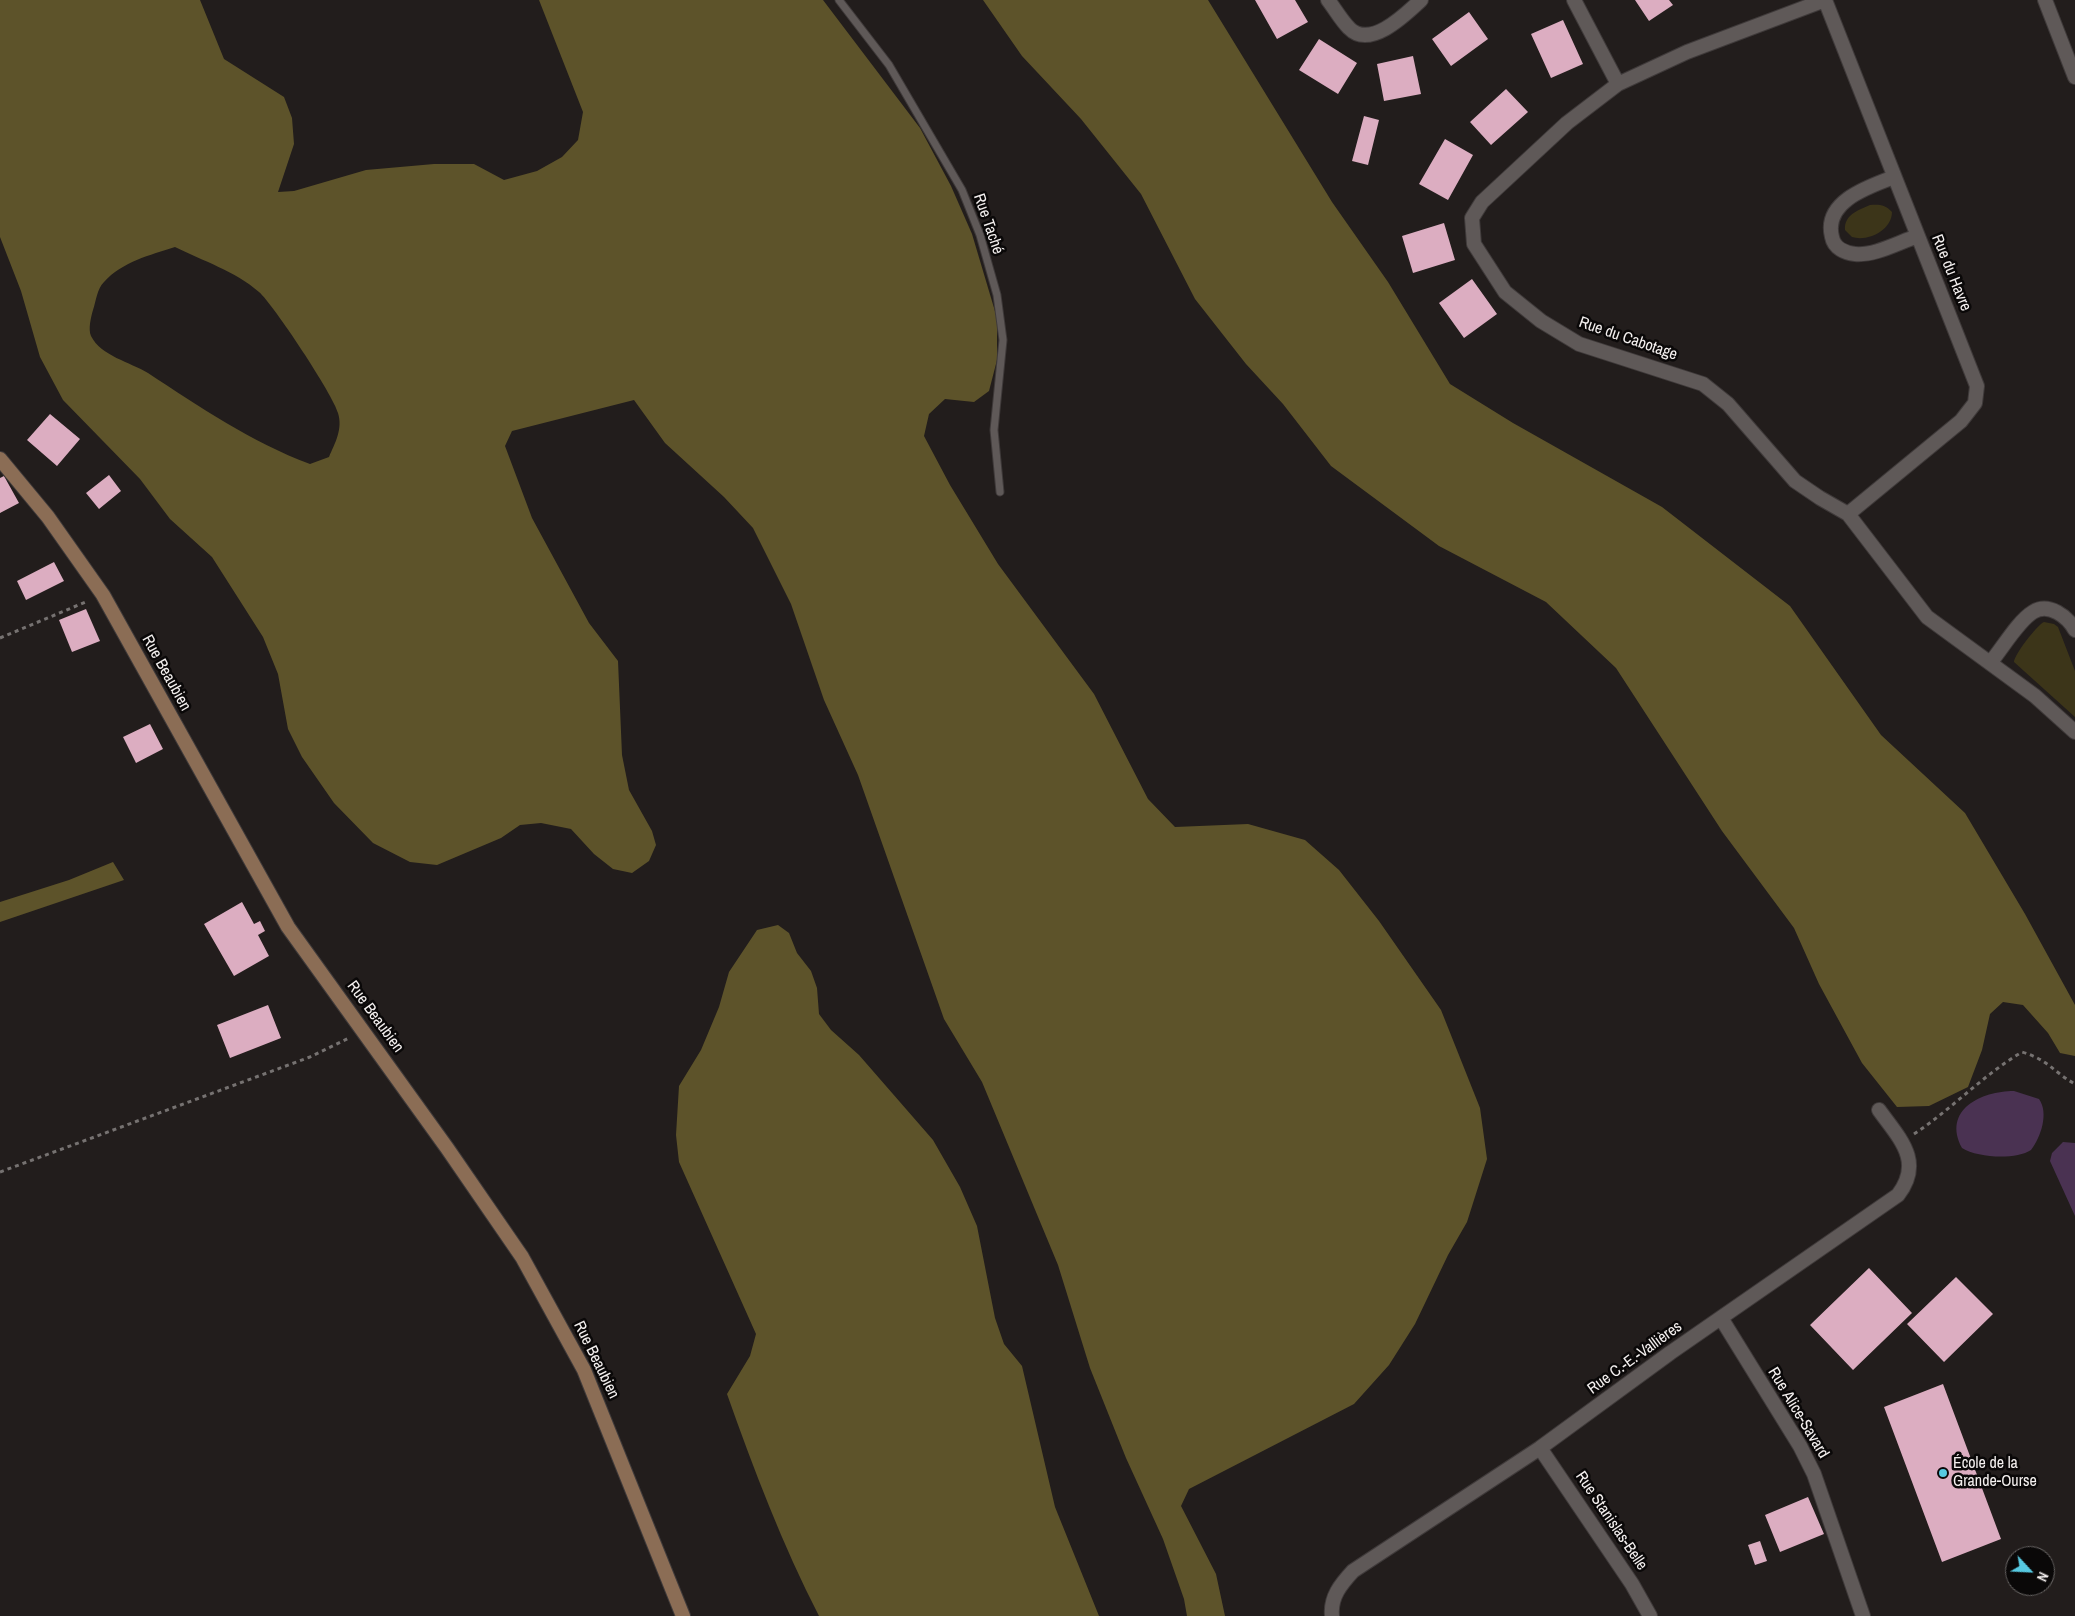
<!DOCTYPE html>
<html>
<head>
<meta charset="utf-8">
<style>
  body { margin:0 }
  #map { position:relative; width:2075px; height:1616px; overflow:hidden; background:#221d1c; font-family:"Archivo Narrow",sans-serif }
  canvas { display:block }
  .north { position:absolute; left:2005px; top:1546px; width:50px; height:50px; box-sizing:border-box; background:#0a0808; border:1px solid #686564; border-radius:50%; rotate:115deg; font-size:14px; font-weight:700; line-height:20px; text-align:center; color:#f4f0ef }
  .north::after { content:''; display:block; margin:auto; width:18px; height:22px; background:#56c9e1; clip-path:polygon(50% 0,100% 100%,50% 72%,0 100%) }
</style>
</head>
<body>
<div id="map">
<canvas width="2075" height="1616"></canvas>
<div class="north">N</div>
</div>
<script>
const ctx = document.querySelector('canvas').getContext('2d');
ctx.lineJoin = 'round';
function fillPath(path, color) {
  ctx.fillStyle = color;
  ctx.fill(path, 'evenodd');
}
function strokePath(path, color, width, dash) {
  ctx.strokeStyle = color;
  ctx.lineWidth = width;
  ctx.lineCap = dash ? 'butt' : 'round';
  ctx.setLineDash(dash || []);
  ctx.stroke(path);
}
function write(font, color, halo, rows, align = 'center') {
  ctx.font = font + ' "Archivo Narrow",sans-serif';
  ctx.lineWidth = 5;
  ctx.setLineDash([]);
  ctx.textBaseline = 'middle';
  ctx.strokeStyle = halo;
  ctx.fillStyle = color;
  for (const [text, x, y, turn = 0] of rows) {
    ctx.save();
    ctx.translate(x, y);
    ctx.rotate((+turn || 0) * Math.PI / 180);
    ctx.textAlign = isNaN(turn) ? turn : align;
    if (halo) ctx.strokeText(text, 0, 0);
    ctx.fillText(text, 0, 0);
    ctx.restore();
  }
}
fillPath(new Path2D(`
  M 1870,205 C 1879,204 1886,205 1892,212 C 1892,230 1868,242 1852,237 L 1845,230 C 1844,215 1858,210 1870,205 Z
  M 2044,622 L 2054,624 L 2058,627 L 2075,671 L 2075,717 L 2014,662 C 2014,655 2037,625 2044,622 Z`), '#3c3519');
fillPath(new Path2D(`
  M 0,0 L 200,0 L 224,59 L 284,97 L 292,118 L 294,144 L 278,192 L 294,191 L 366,170 L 434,164 L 474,164 L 504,180 L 537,171 L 562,157 L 578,140 L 583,112 L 539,0 L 823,0 L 920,128 L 951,186 L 972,234 L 997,318 L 997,360 L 989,391 L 974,402 L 945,399 L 929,414 L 924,436 L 950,485 L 998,564 L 1094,694 L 1148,799 L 1175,827 L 1248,824 L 1305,840 L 1339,870 L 1379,921 L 1441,1010 L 1480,1108 L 1487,1159 L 1467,1222 L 1448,1255 L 1415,1324 L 1389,1365 L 1354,1404 L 1189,1489 L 1181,1506 L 1216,1574 L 1225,1616 L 1187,1616 L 1184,1599 L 1163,1539 L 1126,1458 L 1090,1368 L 1058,1265 L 982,1082 L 944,1019 L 858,775 L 824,700 L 791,604 L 753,528 L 724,497 L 665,443 L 634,400 L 512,431 L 505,446 L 532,518 L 589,623 L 618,661 L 622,755 L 629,790 L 652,831 L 656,845 L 649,861 L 632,873 L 613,869 L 594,854 L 571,829 L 541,823 L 520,825 L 501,838 L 437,865 L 410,862 L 373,843 L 334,803 L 302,757 L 288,729 L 278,674 L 263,637 L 212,557 L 170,519 L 140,479 L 63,400 L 40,357 L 21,291 L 0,237 ZM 175,247 C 203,261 235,271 259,292 C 273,304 334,396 338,413 C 343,429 335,443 329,457 L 310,464 C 251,442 200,407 148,373 C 130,362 101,356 91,336 C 88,329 91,317 93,310 C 96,301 97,289 104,282 C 122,262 150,255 175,247 Z
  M 983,0 L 1208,0 L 1332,202 L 1388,282 L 1450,384 L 1513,423 L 1662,507 L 1790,606 L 1881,735 L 1965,813 L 2025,914 L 2075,1005 L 2075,1056 L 2060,1053 L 2048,1033 L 2023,1005 L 2003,1002 L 1990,1014 L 1982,1050 L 1968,1087 L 1929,1106 L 1897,1107 L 1862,1063 L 1819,984 L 1794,928 L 1722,831 L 1616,668 L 1546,602 L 1439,546 L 1331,466 L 1283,404 L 1246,364 L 1195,299 L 1141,194 L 1081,119 L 1022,56 Z
  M 113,862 L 124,880 L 0,922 L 0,902 L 69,880 Z
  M 778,925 L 789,933 L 797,953 L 811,971 L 817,988 L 819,1014 L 831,1030 L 859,1055 L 933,1140 L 960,1187 L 977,1226 L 995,1318 L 1004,1344 L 1022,1366 L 1055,1507 L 1099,1616 L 819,1616 C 782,1544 754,1470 727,1394 L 750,1356 L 756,1334 L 679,1162 L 676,1135 L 679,1086 L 701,1050 L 719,1007 L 729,972 L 757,930 Z`), '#5d532a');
fillPath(new Path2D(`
  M 2014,1091 L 2039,1099 C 2049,1113 2041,1137 2031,1150 C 2016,1160 1978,1158 1962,1148 C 1942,1110 1981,1091 2014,1091 Z
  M 2063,1142 L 2075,1143 L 2075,1216 L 2050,1161 L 2052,1153 Z`), '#4a3252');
fillPath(new Path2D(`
  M 1255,0 L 1295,0 L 1308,22 L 1277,39 Z
  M 1635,0 L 1669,0 L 1673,5 L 1649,21 Z
  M 1469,12 L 1488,39 L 1451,66 L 1432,39 Z
  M 1563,20 L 1583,64 L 1551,78 L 1531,34 Z
  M 1319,39 L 1357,63 L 1338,94 L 1299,70 Z
  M 1413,56 L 1421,94 L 1384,101 L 1377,64 Z
  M 1506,89 L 1528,112 L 1491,145 L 1470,122 Z
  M 1364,116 L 1379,120 L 1368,165 L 1352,161 Z
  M 1445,139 L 1473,155 L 1448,200 L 1419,184 Z
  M 1444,223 L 1455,260 L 1413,273 L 1402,236 Z
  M 1472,279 L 1497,314 L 1464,338 L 1439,303 Z
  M 50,414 L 80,439 L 57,466 L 27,440 Z
  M 109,475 L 121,491 L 99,509 L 86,493 Z
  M 4,476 L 19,503 L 0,513 L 0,478 Z
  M 54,562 L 64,581 L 26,600 L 17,581 Z
  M 86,609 L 100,641 L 72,652 L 59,620 Z
  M 150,724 L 163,749 L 136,763 L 123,737 Z
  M 242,902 L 254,924 L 260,921 L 265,931 L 258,935 L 269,956 L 234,976 L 204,924 Z
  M 268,1005 L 281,1038 L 230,1058 L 217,1025 Z
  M 1869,1268 L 1912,1313 L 1853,1370 L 1810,1325 Z
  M 1956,1277 L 1993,1314 L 1944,1362 L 1907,1324 Z
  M 1943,1384 L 2001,1539 L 1942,1562 L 1884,1407 Z
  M 1808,1497 L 1824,1534 L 1780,1552 L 1765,1515 Z
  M 1760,1541 L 1767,1561 L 1755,1565 L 1748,1545 Z`), '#dcadc1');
const service = new Path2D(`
  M 839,0 L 889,65 L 962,190 L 980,235 L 997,295 L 1003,340 L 994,430 L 1000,492`);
const minor = new Path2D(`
  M 1328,0 C 1335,9 1341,20 1349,28 C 1370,50 1406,14 1421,0
  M 1574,0 L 1618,84
  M 1825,0 L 1687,52 L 1618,84 L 1567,123 L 1482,202 L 1472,218 L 1474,244 L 1505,292 L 1541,321 L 1579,344 L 1703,384 L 1728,404 L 1795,481 L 1820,498 L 1848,514 L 1927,617 L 2035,696 L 2075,732
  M 1825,0 L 1977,386 L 1975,403 L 1961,421 L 1848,514
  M 2045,0 L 2075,77
  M 1894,177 C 1867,187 1823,202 1832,237 C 1834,248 1845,253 1855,254 C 1875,256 1899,242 1918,236
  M 1990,663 C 2002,649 2018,621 2033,612 C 2049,602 2068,617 2075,630
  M 1721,1318 L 1800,1446 L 1814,1474 L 1863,1616
  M 1540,1448 L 1632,1584 L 1650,1616
  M 1332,1616 C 1330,1597 1341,1584 1353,1571 L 1540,1448 L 1670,1353 L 1898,1195 C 1924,1161 1899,1138 1879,1110`);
const secondary = new Path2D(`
  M 0,459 L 48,517 L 103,595 L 288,927 L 447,1148 L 522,1257 L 584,1370 L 683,1616`);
strokePath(service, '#3f3a3a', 9);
strokePath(minor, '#3f3a3a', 16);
strokePath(secondary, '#3f3a3a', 16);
strokePath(new Path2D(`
  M 0,638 L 88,601
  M 1914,1134 C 1952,1109 1983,1075 2022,1052 C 2049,1060 2053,1072 2075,1084
  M 0,1172 L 310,1057 L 349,1038`), '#767271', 3, [4, 4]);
strokePath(service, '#5f5958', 7);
strokePath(minor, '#5f5958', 14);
strokePath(secondary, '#8b6d55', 14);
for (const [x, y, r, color] of [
  [1943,1473,5,"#56c9e1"]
]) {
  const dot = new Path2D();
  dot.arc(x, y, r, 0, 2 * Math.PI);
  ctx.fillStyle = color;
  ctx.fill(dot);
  strokePath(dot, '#0a0808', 2);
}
write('16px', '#f4f0ef', '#0a0808', [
  ["Rue Taché",988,224,71],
  ["Rue du Havre",1951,273,68],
  ["Rue du Cabotage",1628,339,19],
  ["Rue Beaubien",166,673,61],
  ["Rue Beaubien",375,1017,54],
  ["Rue C.-E.-Vallières",1635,1358,-36],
  ["Rue Beaubien",596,1360,64],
  ["Rue Alice-Savard",1798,1413,59],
  ["Rue Stanislas-Belle",1611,1521,56]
]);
write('16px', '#f4f0ef', '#0a0808', [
  ["École de la",1953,1464],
  ["Grande-Ourse",1953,1482]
], 'left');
</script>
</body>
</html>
